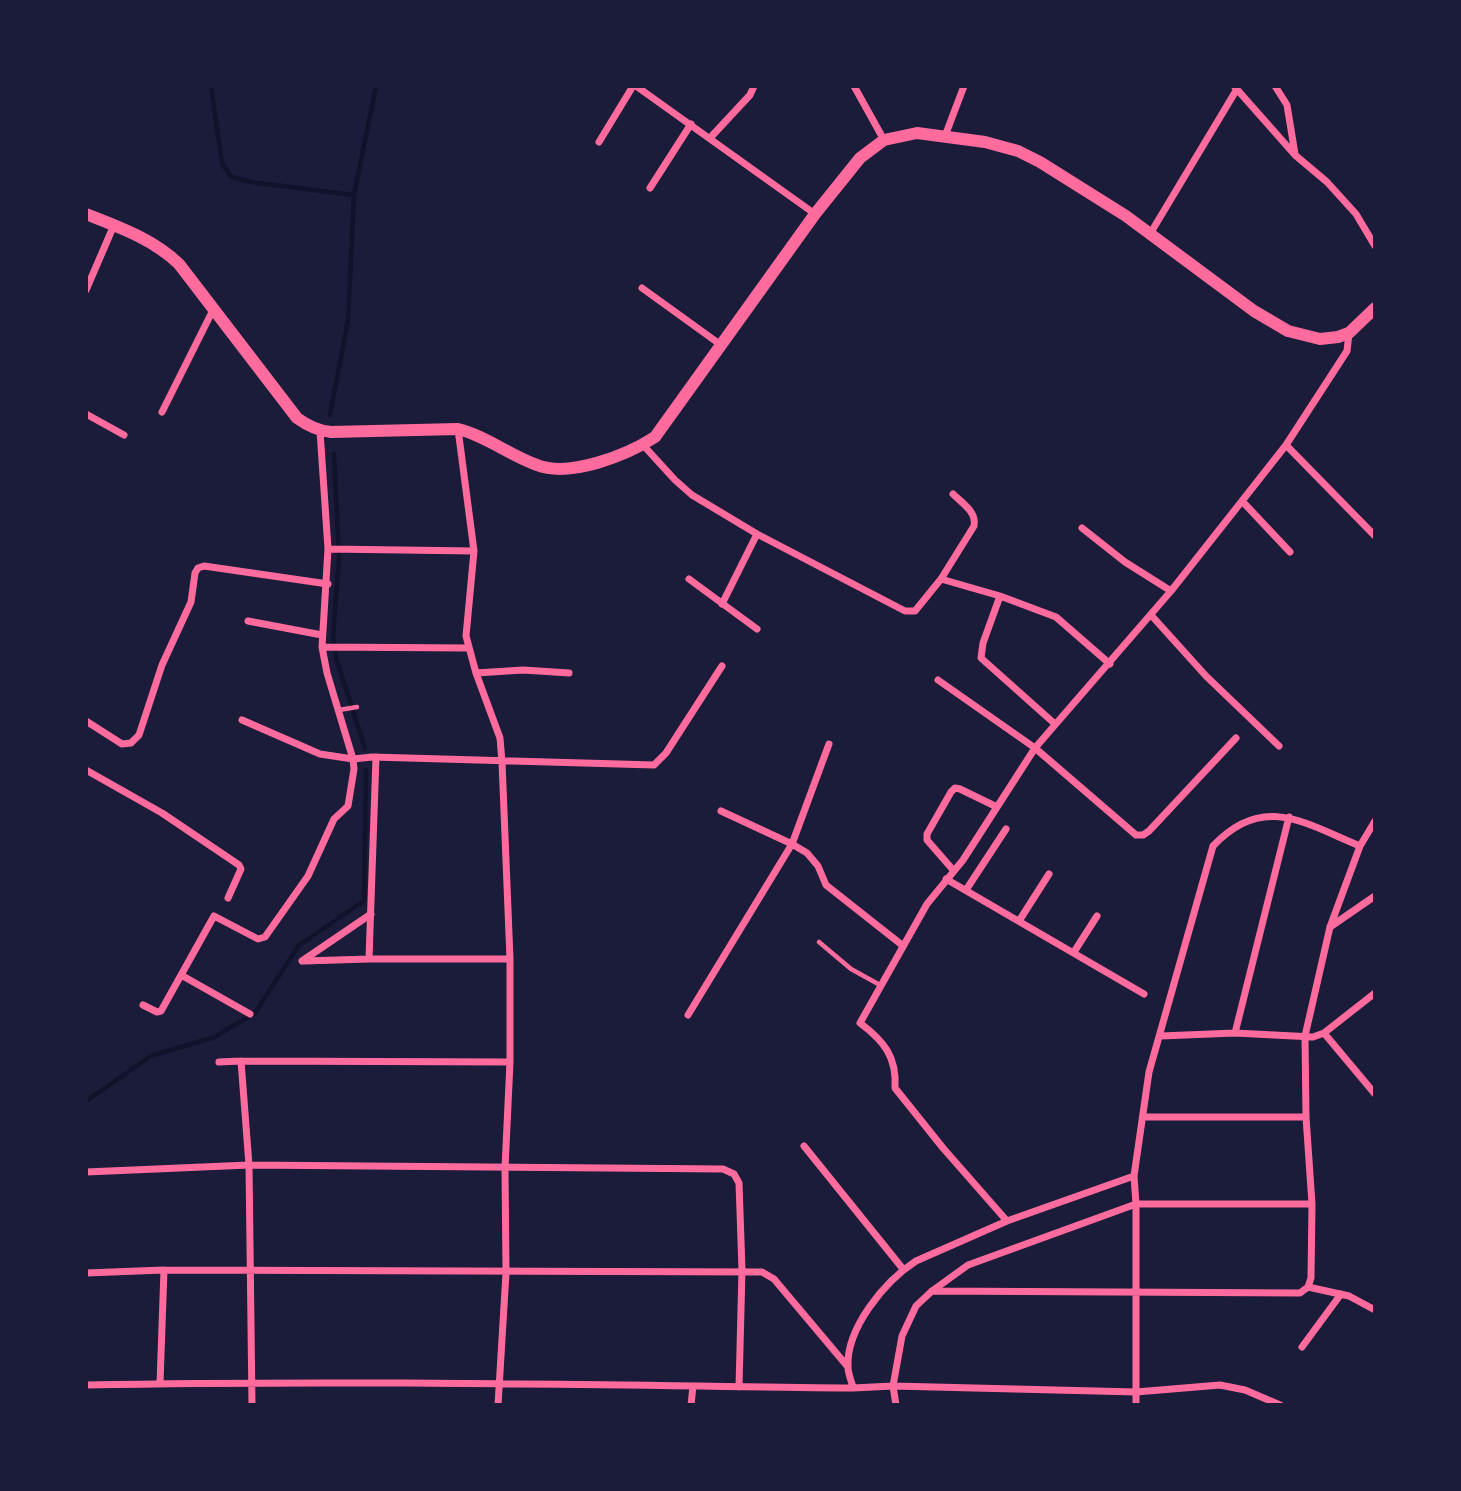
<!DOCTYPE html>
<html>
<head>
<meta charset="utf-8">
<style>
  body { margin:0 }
  #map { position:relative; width:1461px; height:1491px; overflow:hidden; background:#1b1b3a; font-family:"Roboto Condensed",sans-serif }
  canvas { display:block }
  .frame { position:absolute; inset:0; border:88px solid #1b1b3a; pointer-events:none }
</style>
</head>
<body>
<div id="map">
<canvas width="1461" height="1491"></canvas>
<div class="frame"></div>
</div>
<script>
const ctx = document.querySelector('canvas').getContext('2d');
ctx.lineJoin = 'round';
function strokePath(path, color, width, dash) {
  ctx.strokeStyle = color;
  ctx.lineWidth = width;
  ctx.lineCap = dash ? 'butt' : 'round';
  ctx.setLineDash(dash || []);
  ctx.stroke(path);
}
strokePath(new Path2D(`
  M 211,86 L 222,163 L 231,177 L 251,182 L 354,195
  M 330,415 L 348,320 L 354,195 L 376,86
  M 334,454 L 339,558 L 333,636 L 336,658 L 365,748
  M 86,1101 L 151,1056 L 215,1037 L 255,1013 L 299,945 L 364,901 L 366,770`), '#12122b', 4.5);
strokePath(new Path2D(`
  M 339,710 L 357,707
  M 819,942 L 851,969 L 880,985`), '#ff6b9d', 4.5);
strokePath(new Path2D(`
  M 636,86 L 815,214
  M 854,86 L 884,140
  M 1234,86 L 1295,155 L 1327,182 L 1356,214 L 1375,246
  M 1275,86 L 1287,105 L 1295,154
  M 945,136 L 964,86
  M 710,138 L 750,95 L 754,86
  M 599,142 L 633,86
  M 650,188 L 691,124
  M 1150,234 L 1237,89
  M 642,288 L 721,345
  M 86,290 L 114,225
  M 162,412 L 213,310
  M 86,414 L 124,435
  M 458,429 L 474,551 L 466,636 L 476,673 L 500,738 L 502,762 L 510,959 L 510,1062 L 505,1168 L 506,1273 L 498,1405
  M 643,445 L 675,480 L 692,495 L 757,534 L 905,611 L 915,611 L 941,579 L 974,526 C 977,512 962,503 953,494
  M 1286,445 L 1375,536
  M 1242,501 L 1290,552
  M 1082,528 L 1125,562 L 1171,591
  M 328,549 L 474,551
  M 689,579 L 757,629
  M 941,579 L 1000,596 L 1056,617 L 1110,664
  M 1000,596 L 983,643 L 981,658 L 1055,724
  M 722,604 L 757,534
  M 1151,615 L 1206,676 L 1279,746
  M 248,621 L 322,635
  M 322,647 L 468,648
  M 476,673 L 523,670 L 569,673
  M 938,680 L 1035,748 L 1136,835 L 1143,835 L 1149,831 L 1236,738
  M 242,720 L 320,754 L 353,759 L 372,757 L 654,765 L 666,753 L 722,666
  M 86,721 L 122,744 L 131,743 L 139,735 L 162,665 L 191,602 L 195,573 L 198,568 L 204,566 L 328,584
  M 376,757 L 369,959 L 510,959
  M 86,770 L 162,813 L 239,865 L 241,869 L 228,898
  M 721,811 L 792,844 L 807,853 L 818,866 L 826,885 L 902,945
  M 954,871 L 927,840 L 927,834 L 951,792 L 955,788 L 960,789 L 997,807
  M 946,879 L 1144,994
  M 966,890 L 1006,829
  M 1019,921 L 1049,874
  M 1330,927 L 1375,896
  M 1074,952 L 1097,916
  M 302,961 L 371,914
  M 304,961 L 369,959
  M 181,975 L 250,1014
  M 143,1005 L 157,1012 L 161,1011 L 214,916 L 258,939 L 265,937 L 308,876 L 334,819 L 348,806 L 354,769 L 353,759 L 327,673 L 322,647 L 328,549 L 320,431
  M 688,1015 L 792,844 L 829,744
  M 1235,1033 L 1289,817
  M 1324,1033 L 1375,1094
  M 1161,1036 L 1235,1033 L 1313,1037 L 1324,1033 L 1375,993
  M 219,1062 L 241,1061
  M 1143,1117 L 1306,1117
  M 804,1146 L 903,1269
  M 86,1172 L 249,1165 L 723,1169 L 734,1174 L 739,1183 L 742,1270 L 739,1387
  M 1007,1221 L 943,1148 L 895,1088 C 897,1057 884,1041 860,1023 L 927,904 L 963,860 L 1035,748 L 1171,591 L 1242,501 L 1286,445 L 1347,351 L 1349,333
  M 86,1273 L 164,1270 L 762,1272 L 774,1279 L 848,1367
  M 1308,1287 L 1349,1296 L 1375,1310
  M 932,1291 L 1300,1293 L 1308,1287 L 1311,1278 L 1312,1204 L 1306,1117 L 1305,1036 L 1330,927 L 1360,846 L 1375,821
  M 1302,1347 L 1341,1294
  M 160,1383 L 164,1270
  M 86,1385 C 342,1380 597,1385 853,1388 L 893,1386 L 1136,1392 L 1220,1385 L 1245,1390 L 1280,1405
  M 853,1388 C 852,1382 848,1374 848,1367 C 846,1328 885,1281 916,1261 L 1007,1221 L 1134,1176
  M 252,1405 L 249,1165 L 241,1061 L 510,1062
  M 691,1405 L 693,1386
  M 896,1405 L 893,1386 L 902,1336 L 916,1306 L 932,1291 L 968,1265 L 1136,1204 L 1312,1204
  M 1136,1405 L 1136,1204 L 1134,1176 L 1149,1072 L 1213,846 C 1263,793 1304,823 1360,846`), '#ff6b9d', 7);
strokePath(new Path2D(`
  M 86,214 C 119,227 153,239 179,264 L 297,418 C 308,426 318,431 331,432 L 458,429 C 486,436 509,455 537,465 C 570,478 627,455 655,437 L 815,214 L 860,158 L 884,140 L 917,133 L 985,142 L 1018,151 L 1040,162 L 1126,216 L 1254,311 L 1288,331 L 1320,339 L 1338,337 L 1349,333 L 1375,308`), '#ff6b9d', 12);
</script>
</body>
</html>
